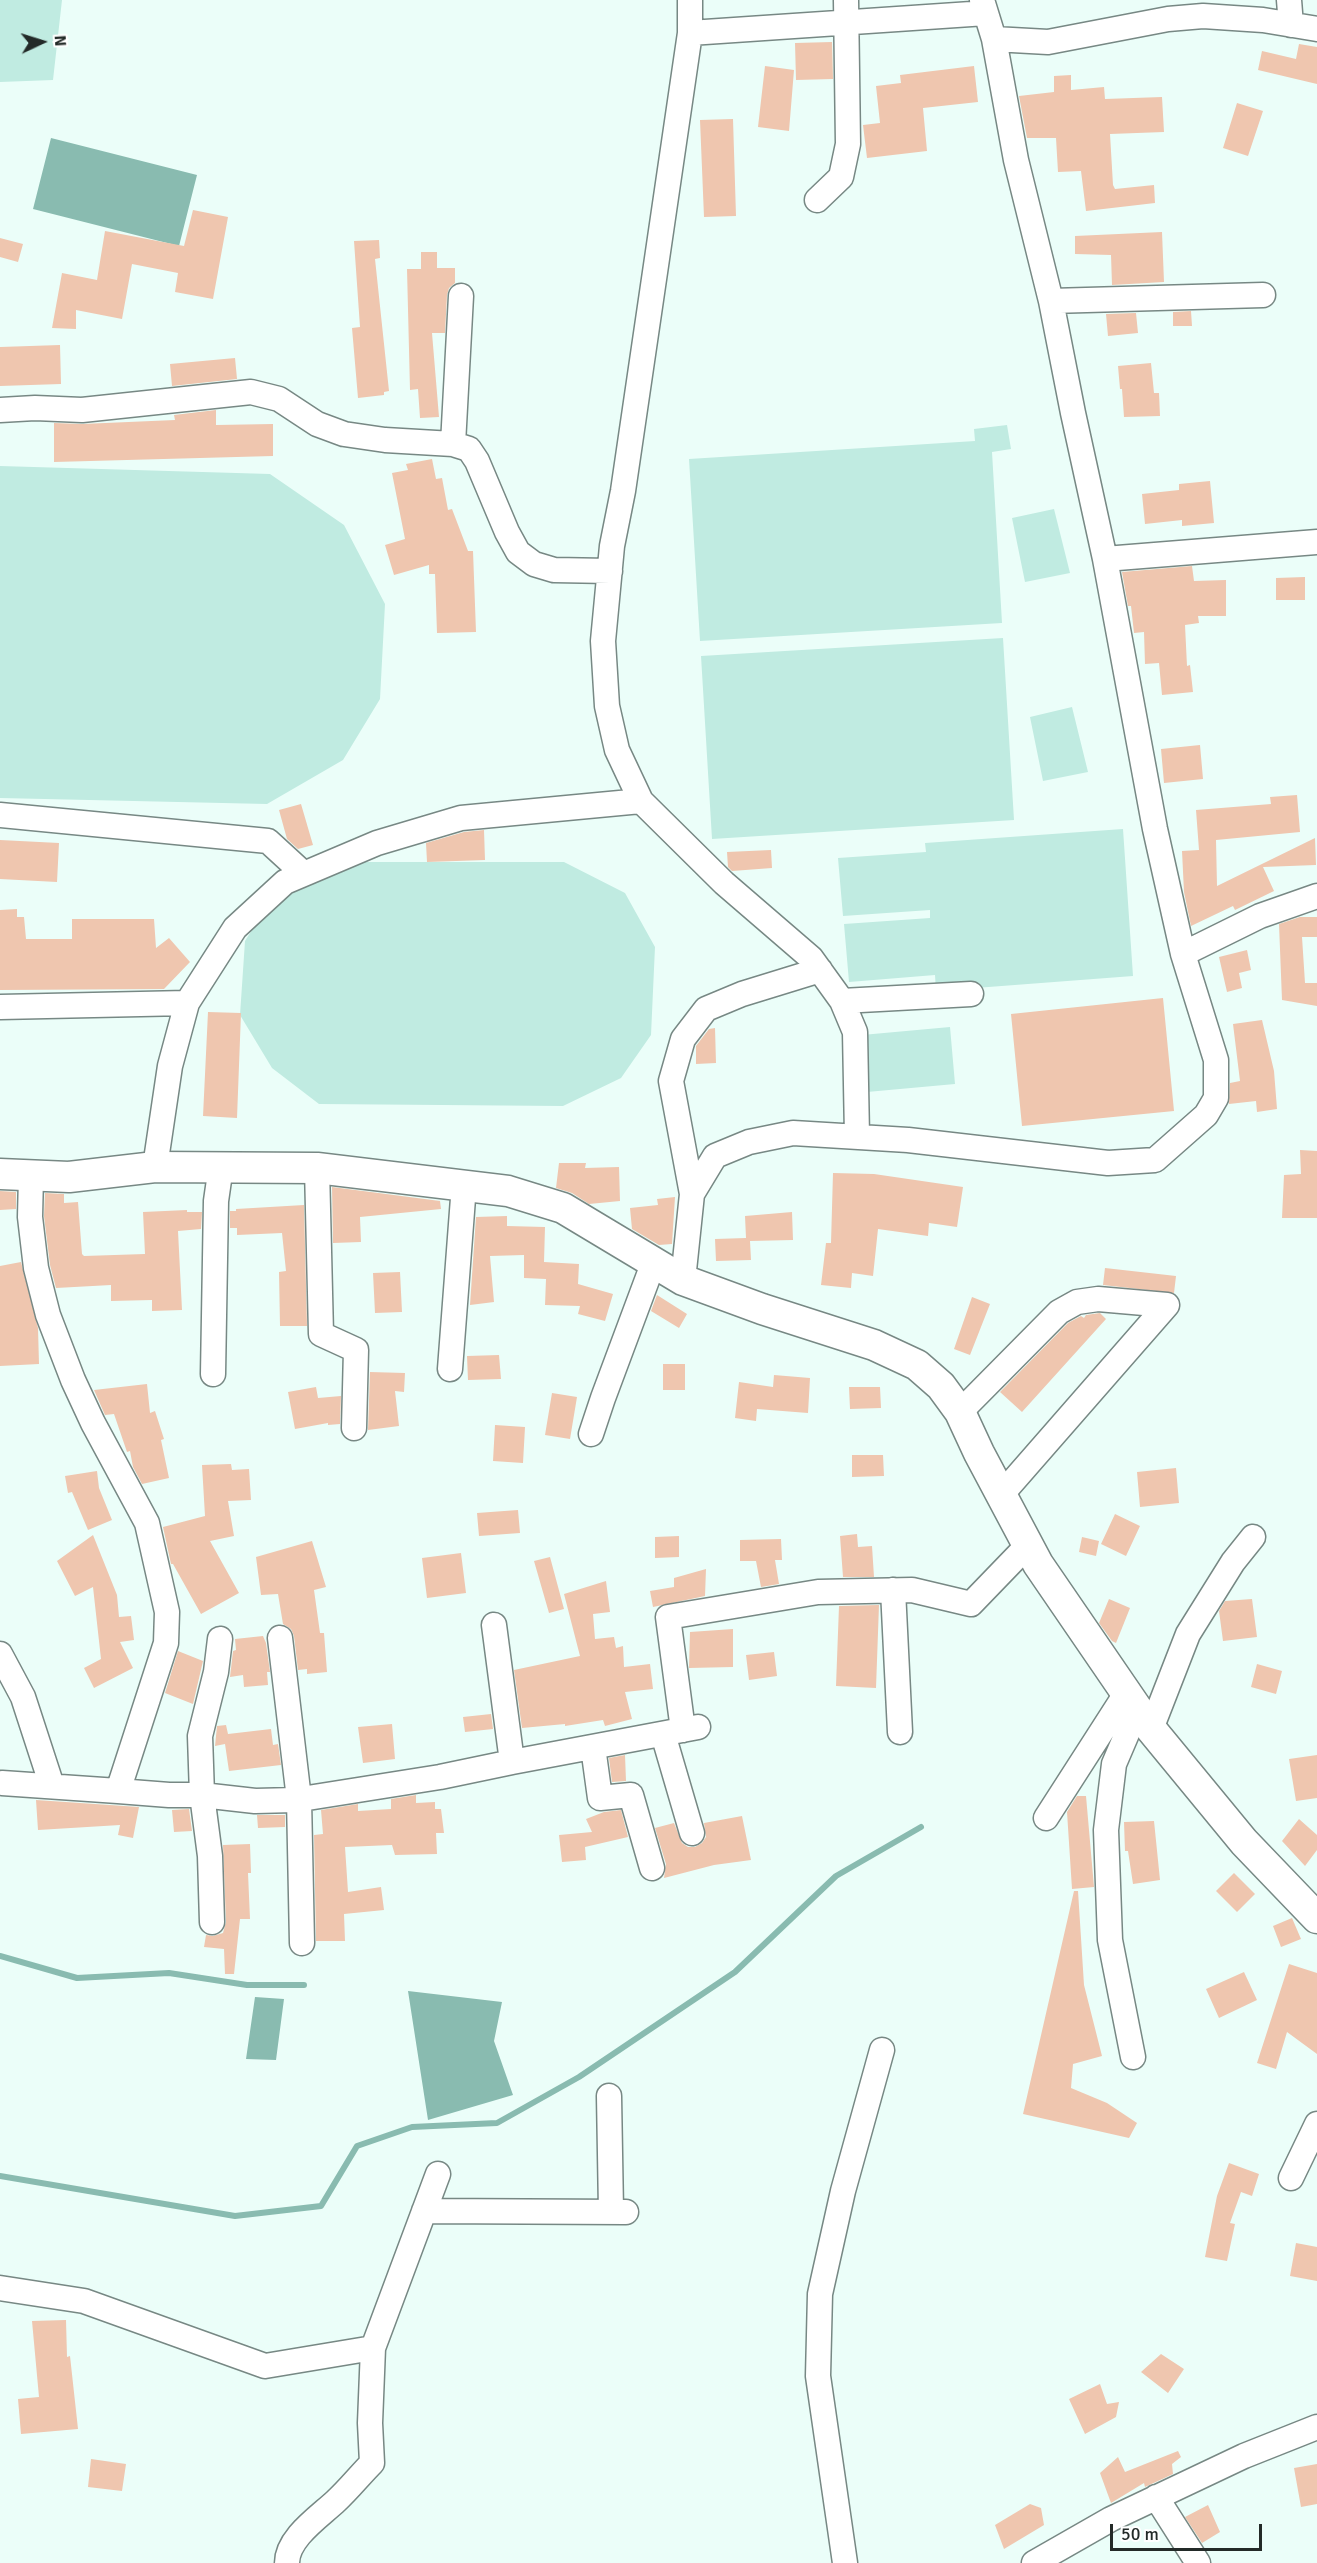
<!DOCTYPE html>
<html>
<head>
<meta charset="utf-8">
<style>
  body { margin:0 }
  #map { position:relative; width:1317px; height:2563px; overflow:hidden; background:#ebfef9; font-family:Signika,sans-serif }
  canvas { display:block }
  .north { position:absolute; left:12px; top:12px; width:60px; height:60px; -webkit-text-stroke:4px #fff; paint-order:stroke; rotate:86deg; font-size:16px; font-weight:700; line-height:24px; text-align:center; color:#232a28 }
  .north::after { content:''; display:block; margin:auto; width:21px; height:27px; background:#232a28; clip-path:polygon(50% 0,100% 100%,50% 72%,0 100%) }
  .scale { position:absolute; left:1110px; top:2524px; width:152px; height:27px; box-sizing:border-box; border:3px solid #232a28; border-top:0; padding-left:8px; font-size:18px; line-height:21px; white-space:nowrap; color:#232a28; -webkit-text-stroke:4px #fff; paint-order:stroke }
</style>
</head>
<body>
<div id="map">
<canvas width="1317" height="2563"></canvas>
<div class="north">N</div>
<div class="scale">50 m</div>
</div>
<script>
const ctx = document.querySelector('canvas').getContext('2d');
ctx.lineJoin = 'round';
function fillPath(path, color) {
  ctx.fillStyle = color;
  ctx.fill(path, 'evenodd');
}
function strokePath(path, color, width, dash) {
  ctx.strokeStyle = color;
  ctx.lineWidth = width;
  ctx.lineCap = dash ? 'butt' : 'round';
  ctx.setLineDash(dash || []);
  ctx.stroke(path);
}
fillPath(new Path2D(`
  M 0,0 L 62,0 L 53,80 L 0,82 Z
  M 1007,425 L 1011,449 L 992,452 L 1002,623 L 700,641 L 689,459 L 975,441 L 974,429 Z
  M 0,466 L 270,474 L 344,525 L 385,604 L 380,699 L 343,760 L 267,804 L 0,798 Z
  M 1054,509 L 1070,573 L 1025,582 L 1012,518 Z
  M 1003,638 L 1014,820 L 712,839 L 701,656 Z
  M 1072,707 L 1088,772 L 1043,781 L 1030,717 Z
  M 1123,829 L 1133,976 L 936,991 L 935,975 L 849,982 L 844,924 L 930,918 L 930,910 L 843,916 L 838,858 L 926,852 L 925,843 Z
  M 324,862 L 564,862 L 625,893 L 655,947 L 651,1035 L 621,1078 L 563,1106 L 319,1104 L 272,1068 L 240,1015 L 245,941 L 274,895 Z
  M 950,1027 L 955,1084 L 867,1092 L 862,1035 Z`), '#c0ebe1');
fillPath(new Path2D(`
  M 51,138 L 197,175 L 179,246 L 33,209 Z
  M 408,1991 L 502,2002 L 494,2041 L 513,2095 L 428,2120 Z
  M 255,1997 L 284,1999 L 276,2060 L 246,2059 Z`), '#89bbb0');
strokePath(new Path2D(`
  M 0,1956 L 77,1978 L 169,1973 L 247,1985 L 304,1985
  M 0,2176 L 235,2216 L 321,2206 L 357,2146 L 412,2127 L 497,2123 L 579,2077 L 735,1972 L 836,1876 L 921,1827`), '#89bbb0', 6);
fillPath(new Path2D(`
  M 832,42 L 833,79 L 796,80 L 795,43 Z
  M 1299,44 L 1317,47 L 1317,84 L 1258,70 L 1262,51 L 1296,59 Z
  M 765,66 L 794,70 L 789,131 L 758,127 Z
  M 974,66 L 978,102 L 923,108 L 927,151 L 867,158 L 863,125 L 880,123 L 876,86 L 901,83 L 900,75 Z
  M 1071,75 L 1071,90 L 1104,87 L 1105,99 L 1162,97 L 1164,132 L 1110,134 L 1113,185 L 1115,189 L 1154,185 L 1155,203 L 1086,211 L 1081,171 L 1058,172 L 1056,138 L 1027,138 L 1019,96 L 1054,92 L 1054,76 Z
  M 1237,103 L 1263,111 L 1248,156 L 1223,148 Z
  M 733,119 L 736,216 L 704,217 L 700,120 Z
  M 193,210 L 228,217 L 213,299 L 175,292 L 178,273 L 132,264 L 122,319 L 76,310 L 76,329 L 52,328 L 62,273 L 97,280 L 105,231 L 184,246 Z
  M 1162,232 L 1164,282 L 1112,285 L 1111,255 L 1075,254 L 1075,236 Z
  M 0,238 L 23,244 L 18,262 L 0,257 Z
  M 379,240 L 380,258 L 375,259 L 389,391 L 384,392 L 384,395 L 358,398 L 352,328 L 360,327 L 354,241 Z
  M 421,252 L 437,252 L 437,268 L 455,268 L 455,283 L 449,288 L 447,295 L 445,333 L 432,333 L 439,417 L 420,418 L 418,389 L 410,390 L 407,269 L 421,269 Z
  M 1191,311 L 1192,326 L 1173,326 L 1173,312 Z
  M 1136,313 L 1138,333 L 1108,336 L 1106,314 Z
  M 60,345 L 61,384 L 0,386 L 0,347 Z
  M 235,358 L 237,379 L 172,386 L 170,364 Z
  M 1151,363 L 1154,393 L 1159,393 L 1160,416 L 1124,417 L 1122,389 L 1120,389 L 1118,366 Z
  M 216,410 L 216,425 L 273,424 L 273,456 L 54,462 L 54,423 L 82,424 L 175,420 L 174,415 Z
  M 432,459 L 436,479 L 442,478 L 448,510 L 452,509 L 468,551 L 473,551 L 476,632 L 437,633 L 435,574 L 429,574 L 429,565 L 394,575 L 385,545 L 405,539 L 392,473 L 408,470 L 406,464 Z
  M 1210,481 L 1214,523 L 1182,526 L 1182,520 L 1145,524 L 1142,494 L 1179,490 L 1179,484 Z
  M 1192,566 L 1194,581 L 1226,580 L 1226,616 L 1198,616 L 1199,623 L 1185,625 L 1187,666 L 1190,665 L 1193,692 L 1162,695 L 1159,663 L 1145,664 L 1144,632 L 1134,633 L 1131,606 L 1128,606 L 1122,572 Z
  M 1305,577 L 1305,600 L 1276,600 L 1276,578 Z
  M 1200,745 L 1203,779 L 1164,783 L 1161,749 Z
  M 1297,795 L 1300,832 L 1216,840 L 1217,886 L 1315,838 L 1316,865 L 1263,867 L 1274,891 L 1235,910 L 1233,906 L 1191,926 L 1184,892 L 1182,851 L 1199,850 L 1196,810 L 1271,804 L 1270,797 Z
  M 301,804 L 313,845 L 298,849 L 287,839 L 279,810 Z
  M 484,830 L 485,860 L 427,862 L 426,843 L 464,832 Z
  M 0,840 L 59,843 L 57,882 L 0,879 Z
  M 771,850 L 772,868 L 732,871 L 728,867 L 727,852 Z
  M 17,909 L 17,917 L 24,917 L 26,939 L 72,939 L 72,919 L 154,919 L 156,948 L 169,938 L 190,962 L 164,989 L 0,990 L 0,910 Z
  M 1300,917 L 1317,917 L 1317,937 L 1302,937 L 1305,983 L 1317,983 L 1317,1006 L 1282,1000 L 1279,924 Z
  M 1247,950 L 1251,970 L 1239,973 L 1242,988 L 1227,992 L 1219,957 Z
  M 1163,998 L 1174,1111 L 1022,1126 L 1011,1014 Z
  M 208,1012 L 241,1013 L 237,1118 L 203,1116 Z
  M 1262,1020 L 1274,1071 L 1277,1109 L 1257,1112 L 1256,1101 L 1229,1104 L 1230,1083 L 1240,1081 L 1233,1024 Z
  M 715,1028 L 716,1063 L 696,1064 L 696,1046 L 709,1029 Z
  M 1300,1150 L 1317,1151 L 1317,1218 L 1282,1218 L 1284,1175 L 1301,1174 Z
  M 559,1163 L 586,1163 L 585,1168 L 619,1167 L 620,1201 L 589,1204 L 572,1193 L 556,1188 Z
  M 833,1173 L 874,1174 L 963,1187 L 957,1227 L 929,1223 L 928,1236 L 878,1229 L 873,1276 L 852,1273 L 851,1288 L 821,1285 L 826,1243 L 831,1243 Z
  M 332,1187 L 440,1201 L 441,1209 L 360,1217 L 361,1242 L 333,1243 Z
  M 0,1191 L 16,1192 L 16,1209 L 0,1210 Z
  M 45,1193 L 64,1194 L 64,1203 L 78,1202 L 82,1254 L 84,1256 L 145,1254 L 143,1212 L 187,1210 L 187,1212 L 202,1212 L 201,1229 L 178,1231 L 182,1310 L 152,1311 L 152,1300 L 111,1301 L 111,1285 L 56,1288 L 50,1265 L 44,1216 Z
  M 675,1197 L 672,1244 L 659,1245 L 632,1229 L 630,1208 L 658,1205 L 657,1199 Z
  M 304,1205 L 307,1326 L 280,1326 L 279,1272 L 286,1271 L 282,1233 L 237,1235 L 237,1228 L 230,1228 L 230,1211 L 236,1211 L 236,1209 Z
  M 792,1212 L 793,1240 L 750,1241 L 751,1260 L 716,1261 L 715,1239 L 746,1238 L 745,1216 Z
  M 507,1216 L 507,1226 L 545,1227 L 544,1262 L 579,1264 L 578,1284 L 613,1294 L 605,1321 L 578,1314 L 580,1306 L 545,1305 L 546,1279 L 524,1278 L 524,1255 L 490,1256 L 494,1302 L 470,1305 L 476,1217 Z
  M 21,1262 L 38,1328 L 39,1364 L 0,1366 L 0,1266 Z
  M 1105,1268 L 1176,1276 L 1174,1293 L 1103,1285 Z
  M 400,1272 L 402,1312 L 375,1313 L 373,1273 Z
  M 657,1295 L 687,1314 L 679,1328 L 651,1311 Z
  M 972,1297 L 990,1304 L 970,1355 L 954,1349 Z
  M 1100,1313 L 1106,1319 L 1022,1412 L 1000,1392 L 1068,1323 L 1081,1316 L 1084,1318 L 1086,1315 Z
  M 499,1355 L 501,1379 L 468,1380 L 467,1356 Z
  M 663,1364 L 685,1364 L 685,1390 L 663,1390 Z
  M 370,1372 L 405,1373 L 404,1392 L 395,1391 L 399,1426 L 368,1430 Z
  M 774,1375 L 810,1378 L 808,1413 L 757,1409 L 756,1421 L 735,1418 L 739,1382 L 773,1387 Z
  M 147,1384 L 150,1413 L 155,1411 L 164,1439 L 161,1440 L 169,1478 L 142,1484 L 133,1467 L 130,1451 L 127,1452 L 114,1414 L 105,1415 L 94,1390 Z
  M 316,1387 L 318,1398 L 341,1396 L 340,1424 L 328,1425 L 328,1423 L 295,1429 L 288,1392 Z
  M 849,1387 L 880,1387 L 881,1408 L 850,1409 Z
  M 552,1393 L 577,1397 L 570,1439 L 545,1435 Z
  M 495,1425 L 525,1427 L 523,1463 L 493,1461 Z
  M 852,1455 L 883,1455 L 884,1476 L 852,1477 Z
  M 231,1464 L 232,1470 L 249,1469 L 251,1500 L 228,1501 L 234,1536 L 210,1541 L 239,1593 L 201,1614 L 173,1564 L 171,1564 L 163,1527 L 205,1516 L 202,1465 Z
  M 1176,1468 L 1179,1503 L 1140,1507 L 1137,1472 Z
  M 97,1471 L 99,1488 L 112,1520 L 88,1530 L 72,1492 L 68,1493 L 65,1476 Z
  M 518,1510 L 520,1533 L 479,1536 L 477,1513 Z
  M 1115,1514 L 1140,1526 L 1126,1556 L 1101,1544 Z
  M 857,1534 L 858,1547 L 872,1546 L 874,1577 L 843,1577 L 840,1536 Z
  M 93,1535 L 117,1595 L 119,1617 L 131,1616 L 134,1640 L 120,1642 L 133,1668 L 94,1688 L 84,1668 L 101,1659 L 93,1587 L 75,1596 L 57,1561 Z
  M 679,1536 L 679,1557 L 655,1558 L 655,1537 Z
  M 1082,1537 L 1099,1541 L 1096,1556 L 1079,1552 Z
  M 781,1539 L 782,1560 L 775,1560 L 779,1584 L 761,1587 L 756,1561 L 740,1561 L 740,1540 Z
  M 312,1541 L 326,1587 L 314,1590 L 320,1633 L 324,1633 L 327,1672 L 307,1674 L 307,1669 L 298,1670 L 294,1636 L 291,1629 L 283,1624 L 278,1594 L 261,1595 L 256,1557 Z
  M 461,1553 L 466,1593 L 427,1598 L 422,1558 Z
  M 550,1557 L 564,1609 L 549,1613 L 534,1561 Z
  M 706,1569 L 705,1596 L 653,1607 L 650,1591 L 674,1587 L 674,1578 Z
  M 606,1581 L 610,1612 L 593,1614 L 595,1639 L 614,1637 L 616,1648 L 623,1646 L 624,1667 L 650,1664 L 653,1689 L 625,1692 L 632,1719 L 605,1726 L 603,1720 L 565,1726 L 565,1724 L 522,1728 L 514,1670 L 580,1656 L 564,1594 Z
  M 1109,1599 L 1130,1608 L 1116,1643 L 1112,1641 L 1099,1623 Z
  M 1252,1599 L 1257,1637 L 1223,1641 L 1219,1611 L 1225,1601 Z
  M 879,1605 L 876,1688 L 836,1686 L 839,1606 Z
  M 733,1629 L 733,1667 L 689,1668 L 690,1632 Z
  M 263,1636 L 266,1643 L 270,1672 L 267,1672 L 268,1685 L 244,1687 L 243,1675 L 230,1677 L 233,1651 L 236,1650 L 235,1639 Z
  M 178,1651 L 203,1661 L 193,1704 L 165,1693 Z
  M 774,1652 L 777,1676 L 749,1680 L 746,1655 Z
  M 1257,1664 L 1282,1671 L 1276,1694 L 1251,1687 Z
  M 491,1714 L 493,1729 L 465,1732 L 463,1717 Z
  M 392,1724 L 395,1759 L 363,1763 L 358,1727 Z
  M 226,1725 L 228,1734 L 271,1729 L 273,1745 L 278,1744 L 281,1765 L 229,1771 L 225,1744 L 215,1746 L 217,1726 Z
  M 625,1755 L 626,1781 L 612,1782 L 609,1758 Z
  M 1317,1755 L 1317,1798 L 1296,1801 L 1289,1759 Z
  M 416,1795 L 416,1803 L 435,1802 L 435,1809 L 441,1809 L 444,1833 L 436,1833 L 437,1854 L 395,1855 L 392,1845 L 345,1847 L 348,1892 L 381,1887 L 384,1910 L 344,1914 L 345,1941 L 316,1941 L 314,1835 L 323,1834 L 321,1810 L 358,1804 L 358,1811 L 391,1809 L 391,1799 Z
  M 1077,1796 L 1086,1796 L 1094,1887 L 1072,1889 L 1067,1812 Z
  M 36,1800 L 139,1807 L 133,1838 L 118,1835 L 120,1825 L 38,1830 Z
  M 189,1809 L 192,1831 L 174,1832 L 172,1810 Z
  M 621,1810 L 628,1837 L 585,1847 L 586,1860 L 562,1862 L 559,1835 L 592,1832 L 586,1819 L 604,1812 Z
  M 257,1815 L 285,1815 L 285,1827 L 258,1828 Z
  M 742,1816 L 751,1860 L 714,1865 L 664,1878 L 666,1864 L 655,1828 L 674,1823 L 682,1843 L 688,1847 L 695,1847 L 702,1843 L 706,1837 L 704,1823 Z
  M 1299,1819 L 1317,1835 L 1317,1850 L 1305,1866 L 1282,1841 Z
  M 1154,1821 L 1160,1880 L 1133,1884 L 1128,1851 L 1125,1851 L 1124,1822 Z
  M 250,1844 L 251,1873 L 248,1873 L 250,1919 L 240,1919 L 234,1974 L 225,1974 L 224,1949 L 204,1947 L 206,1935 L 213,1936 L 223,1933 L 226,1922 L 223,1845 Z
  M 1234,1873 L 1255,1894 L 1237,1912 L 1216,1891 Z
  M 1074,1891 L 1078,1891 L 1084,1985 L 1102,2056 L 1073,2064 L 1071,2088 L 1107,2103 L 1137,2123 L 1129,2138 L 1023,2114 Z
  M 1292,1918 L 1301,1939 L 1281,1947 L 1273,1926 Z
  M 1289,1964 L 1317,1973 L 1317,2054 L 1287,2032 L 1276,2069 L 1257,2063 Z
  M 1244,1972 L 1257,2000 L 1219,2018 L 1206,1989 Z
  M 1229,2163 L 1259,2174 L 1252,2196 L 1241,2192 L 1230,2223 L 1235,2224 L 1227,2261 L 1205,2257 L 1217,2196 Z
  M 1296,2243 L 1317,2247 L 1317,2281 L 1290,2276 Z
  M 66,2320 L 67,2357 L 70,2356 L 78,2429 L 21,2434 L 18,2399 L 39,2397 L 32,2321 Z
  M 1161,2354 L 1184,2369 L 1168,2393 L 1141,2372 Z
  M 1100,2384 L 1107,2404 L 1119,2402 L 1116,2417 L 1085,2434 L 1069,2399 Z
  M 1178,2451 L 1181,2457 L 1172,2464 L 1173,2474 L 1145,2487 L 1144,2483 L 1111,2503 L 1100,2473 L 1118,2457 L 1125,2472 Z
  M 91,2459 L 126,2464 L 122,2491 L 88,2487 Z
  M 1317,2464 L 1317,2504 L 1301,2507 L 1294,2468 Z
  M 1030,2504 L 1041,2508 L 1044,2525 L 1004,2549 L 995,2525 Z
  M 1208,2505 L 1220,2532 L 1202,2543 L 1185,2517 Z`), '#efc6af');
const minor = new Path2D(`
  M 690,0 L 690,33 L 623,491 L 612,546 L 603,641 L 607,706 L 617,750 L 641,801 L 724,883 L 811,958 L 842,1001 L 855,1032 L 857,1136
  M 1289,0 L 1291,25
  M 690,33 L 986,13
  M 994,39 L 1048,42 L 1168,19 L 1203,16 L 1263,20 L 1317,29
  M 817,200 L 841,177 L 848,144 L 846,0
  M 1051,301 L 1263,295
  M 0,410 L 35,408 L 82,410 L 251,392 L 279,399 L 317,424 L 344,434 L 385,440 L 453,444 L 469,449 L 477,461 L 507,532 L 518,552 L 534,564 L 554,570 L 610,571
  M 453,444 L 461,296
  M 1105,559 L 1317,542
  M 0,815 L 268,841 L 304,874
  M 1183,954 L 1260,916 L 1317,896
  M 842,1001 L 971,994
  M 0,1007 L 187,1003
  M 155,1167 L 170,1066 L 187,1003 L 235,928 L 285,882 L 377,843 L 461,818 L 641,801
  M 317,1168 L 321,1334 L 356,1350 L 354,1428
  M 31,1176 L 30,1217 L 36,1268 L 48,1315 L 73,1380 L 93,1423 L 147,1523 L 167,1612 L 166,1643 L 118,1791 L 169,1795 L 202,1795 L 255,1801 L 295,1800 L 440,1777 L 512,1762 L 494,1625
  M 692,1194 L 671,1081 L 683,1039 L 706,1009 L 742,994 L 820,970
  M 683,1280 L 692,1194 L 715,1156 L 749,1142 L 793,1133 L 908,1140 L 1108,1163 L 1155,1160 L 1206,1115 L 1216,1098 L 1216,1060 L 1183,954 L 1155,829 L 1105,559 L 1073,413 L 1051,301 L 1016,160 L 994,39 L 982,0
  M 450,1369 L 464,1185
  M 213,1374 L 216,1201 L 221,1166
  M 960,1412 L 1059,1312 L 1077,1302 L 1098,1299 L 1167,1305
  M 591,1434 L 603,1398 L 653,1264
  M 1001,1495 L 1167,1305
  M 893,1590 L 900,1732
  M 280,1638 L 299,1799 L 302,1943
  M 0,1654 L 23,1697 L 52,1786
  M 1151,1729 L 1188,1634 L 1233,1562 L 1253,1537
  M 683,1730 L 668,1617 L 818,1592 L 912,1590 L 971,1604 L 1027,1546
  M 663,1734 L 692,1833
  M 593,1747 L 600,1798 L 631,1795 L 652,1868
  M 512,1762 L 698,1727
  M 2,1783 L 118,1791
  M 1046,1818 L 1127,1692
  M 212,1922 L 210,1856 L 202,1795 L 200,1736 L 216,1672 L 220,1639
  M 1133,2057 L 1110,1940 L 1106,1830 L 1114,1764 L 1138,1708
  M 609,2096 L 611,2211
  M 1291,2178 L 1317,2124
  M 424,2211 L 626,2212
  M 0,2288 L 84,2301 L 265,2366 L 373,2348
  M 1156,2497 L 1198,2563
  M 287,2563 C 287,2538 319,2517 336,2501 C 349,2489 360,2475 372,2463 L 370,2423 L 373,2348 L 438,2174
  M 845,2563 L 818,2376 L 820,2294 L 843,2191 L 882,2050
  M 1034,2563 L 1111,2519 L 1244,2456 L 1317,2427`);
const major = new Path2D(`
  M 0,1174 L 69,1177 L 155,1167 L 317,1168 L 508,1191 L 563,1208 L 683,1280 L 762,1309 L 874,1345 L 917,1365 L 941,1386 L 960,1412 L 979,1453 L 1038,1564 L 1151,1729 L 1244,1842 L 1317,1918`);
strokePath(minor, '#778884', 27);
strokePath(major, '#778884', 33);
strokePath(minor, '#fff', 24);
strokePath(major, '#fff', 30);
</script>
</body>
</html>
